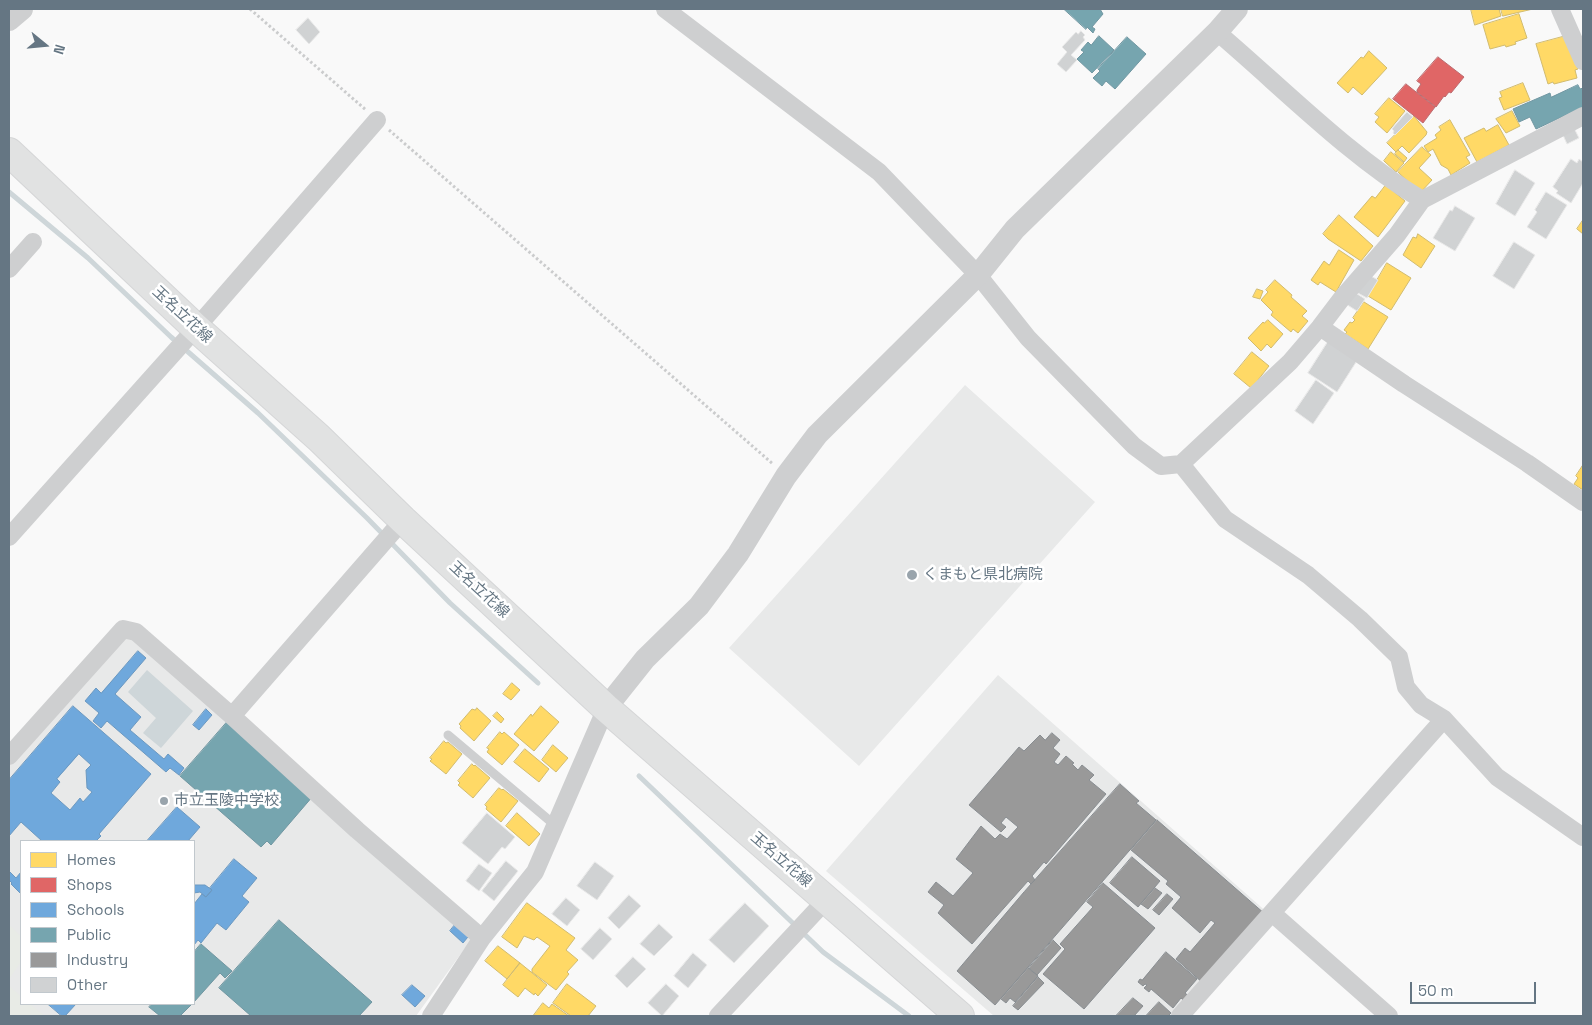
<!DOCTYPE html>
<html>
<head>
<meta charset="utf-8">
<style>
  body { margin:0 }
  #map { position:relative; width:1592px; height:1025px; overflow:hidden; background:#f9f9f9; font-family:"Space Grotesk",sans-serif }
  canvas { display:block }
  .frame { position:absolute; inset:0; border:10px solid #657683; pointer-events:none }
  .legend { position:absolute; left:20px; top:840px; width:175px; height:165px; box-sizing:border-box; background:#fff; border:1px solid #c1c8cd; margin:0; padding:6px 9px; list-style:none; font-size:15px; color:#657683 }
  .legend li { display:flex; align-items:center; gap:10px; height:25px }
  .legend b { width:25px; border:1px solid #c1c8cd }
  .north { position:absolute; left:20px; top:20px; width:50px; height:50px; -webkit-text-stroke:4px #fff; paint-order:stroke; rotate:107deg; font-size:14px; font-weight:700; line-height:20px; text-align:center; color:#657683 }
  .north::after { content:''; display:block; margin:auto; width:18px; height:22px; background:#657683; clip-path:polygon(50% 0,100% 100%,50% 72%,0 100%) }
  .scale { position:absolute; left:1410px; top:982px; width:126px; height:22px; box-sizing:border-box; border:2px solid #657683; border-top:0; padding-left:6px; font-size:15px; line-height:18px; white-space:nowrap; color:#657683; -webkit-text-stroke:4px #fff; paint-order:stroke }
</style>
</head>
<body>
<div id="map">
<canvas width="1592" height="1025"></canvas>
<div class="frame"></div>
<ul class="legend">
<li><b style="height:14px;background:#ffd966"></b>Homes</li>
<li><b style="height:14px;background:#e06666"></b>Shops</li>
<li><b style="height:14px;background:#6fa8dc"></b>Schools</li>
<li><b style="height:14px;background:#76a5af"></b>Public</li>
<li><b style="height:14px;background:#999"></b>Industry</li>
<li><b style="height:14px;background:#d0d2d3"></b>Other</li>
</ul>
<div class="north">N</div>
<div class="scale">50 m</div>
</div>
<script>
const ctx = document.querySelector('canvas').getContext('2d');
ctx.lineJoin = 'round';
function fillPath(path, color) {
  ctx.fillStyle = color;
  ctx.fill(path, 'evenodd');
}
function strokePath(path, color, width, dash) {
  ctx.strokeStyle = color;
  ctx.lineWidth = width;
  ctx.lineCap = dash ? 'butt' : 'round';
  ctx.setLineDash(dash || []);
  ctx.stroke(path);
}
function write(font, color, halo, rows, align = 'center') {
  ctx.font = font + ' "Space Grotesk","Noto Sans JP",sans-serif';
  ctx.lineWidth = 5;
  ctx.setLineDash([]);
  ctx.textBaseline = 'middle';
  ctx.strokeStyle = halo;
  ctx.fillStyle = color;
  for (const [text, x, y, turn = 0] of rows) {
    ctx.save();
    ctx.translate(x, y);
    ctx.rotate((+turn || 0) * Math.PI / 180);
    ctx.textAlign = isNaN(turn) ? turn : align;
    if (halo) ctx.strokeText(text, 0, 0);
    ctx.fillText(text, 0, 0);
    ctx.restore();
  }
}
fillPath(new Path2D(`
  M 965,385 L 1095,502 L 859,766 L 729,648 Z
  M 123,636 L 135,639 L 473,937 L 416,1016 L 9,1016 L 9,760 ZM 21,841 L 194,841 L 194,1004 L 21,1004 Z
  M 998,675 L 1269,914 L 1175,1016 L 994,1016 L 826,871 Z`), '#e8e9e9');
fillPath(new Path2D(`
  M 9,925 L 21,936 L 21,962 L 9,979 Z
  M 9,986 L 21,996 L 21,1004 L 30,1004 L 45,1016 L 9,1016 Z`), '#e8ebe6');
fillPath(new Path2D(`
  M 147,670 L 193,711 L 161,748 L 143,733 L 156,718 L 128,692 Z`), '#ced6d9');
const homes = new Path2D(`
  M 1471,9 L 1499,9 L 1501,16 L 1475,25 Z
  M 1501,9 L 1533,9 L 1503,16 Z
  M 1519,14 L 1527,38 L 1515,42 L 1516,44 L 1506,47 L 1505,45 L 1490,49 L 1483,25 Z
  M 1566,36 L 1578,69 L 1575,70 L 1577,78 L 1554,84 L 1553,82 L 1548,84 L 1536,44 Z
  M 1369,51 L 1387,68 L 1362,95 L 1353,87 L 1348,93 L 1337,83 L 1361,57 L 1363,58 Z
  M 1523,83 L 1530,100 L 1504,110 L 1499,98 L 1502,97 L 1500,92 Z
  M 1389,98 L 1405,111 L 1387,133 L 1375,122 L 1379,117 L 1375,114 Z
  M 1512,111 L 1520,126 L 1506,133 L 1496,119 Z
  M 1414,116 L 1427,132 L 1426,135 L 1409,153 L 1402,146 L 1396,152 L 1387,143 Z
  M 1450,120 L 1470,155 L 1466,157 L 1470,163 L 1451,175 L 1448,169 L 1441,165 L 1433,149 L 1428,152 L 1424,146 L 1437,138 L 1435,135 L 1441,130 L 1439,127 Z
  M 1498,125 L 1509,145 L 1477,162 L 1464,138 L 1484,128 L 1486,131 Z
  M 1422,147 L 1431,155 L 1419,168 L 1432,180 L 1420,193 L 1398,172 Z
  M 1398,150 L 1407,158 L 1404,162 L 1395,154 Z
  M 1391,152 L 1404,163 L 1396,172 L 1384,161 Z
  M 1386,185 L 1405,201 L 1378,237 L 1354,217 L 1372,196 L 1375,198 Z
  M 1339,215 L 1373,246 L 1361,261 L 1328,239 L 1323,234 Z
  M 1583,220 L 1583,234 L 1577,229 Z
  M 1418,234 L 1435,246 L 1421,268 L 1403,255 L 1413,237 L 1416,238 Z
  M 1339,250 L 1354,260 L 1336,292 L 1320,282 L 1318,285 L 1311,280 L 1324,261 L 1329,265 Z
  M 1387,263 L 1411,278 L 1391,310 L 1368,296 Z
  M 1275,280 L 1292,295 L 1291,297 L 1307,311 L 1302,316 L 1308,321 L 1298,333 L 1293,329 L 1291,332 L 1271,315 L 1273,312 L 1261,300 L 1268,292 L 1266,290 Z
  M 1257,289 L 1263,291 L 1260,299 L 1253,297 Z
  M 1364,302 L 1388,317 L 1368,349 L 1345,334 L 1347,332 L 1344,330 L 1350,322 L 1352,323 L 1355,320 L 1353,318 Z
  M 1268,320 L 1283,334 L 1271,348 L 1267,344 L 1261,351 L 1248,338 L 1263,322 L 1264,323 Z
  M 1252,352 L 1269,366 L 1258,380 L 1259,381 L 1251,388 L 1234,374 Z
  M 1583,465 L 1583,490 L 1574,484 L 1578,478 L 1576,476 Z
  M 512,683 L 520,690 L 511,700 L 503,694 Z
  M 541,706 L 559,722 L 534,751 L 514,734 L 531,714 L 532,716 Z
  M 477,708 L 491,721 L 474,741 L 460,728 L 461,726 L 459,724 L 472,709 L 475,710 Z
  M 497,712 L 504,719 L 501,723 L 493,716 Z
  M 500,732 L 502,734 L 504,732 L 519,745 L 502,765 L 487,752 L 489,749 L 487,748 Z
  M 444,741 L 446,743 L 448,742 L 462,754 L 446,774 L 430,761 L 432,759 L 430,758 Z
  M 553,745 L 568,758 L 556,772 L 542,760 Z
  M 525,749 L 549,769 L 539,782 L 514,762 Z
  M 472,764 L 474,766 L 475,765 L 490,778 L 473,798 L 458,785 L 460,783 L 458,781 Z
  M 499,788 L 502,790 L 503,789 L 518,801 L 501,822 L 486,809 L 487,807 L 485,805 Z
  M 517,813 L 540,834 L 529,846 L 506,826 Z
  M 527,903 L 575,938 L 566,950 L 578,960 L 567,972 L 569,974 L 556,990 L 532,972 L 532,969 L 550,946 L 537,937 L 534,940 L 524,936 L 517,948 L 502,937 Z
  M 498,946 L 520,963 L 507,979 L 485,961 Z
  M 520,963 L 547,985 L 538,996 L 535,993 L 534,995 L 525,988 L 518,997 L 503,985 Z
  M 567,984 L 596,1006 L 588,1016 L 571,1016 L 553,1003 Z
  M 543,1003 L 549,1008 L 552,1004 L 569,1016 L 537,1016 L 534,1015 Z`);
fillPath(homes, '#ffd966');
strokePath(homes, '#d1bb6f', 1);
const shops = new Path2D(`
  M 1438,57 L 1464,77 L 1451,93 L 1449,92 L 1445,97 L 1444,96 L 1436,107 L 1417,92 L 1417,90 L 1421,84 L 1417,81 Z
  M 1406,84 L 1435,107 L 1423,123 L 1393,99 Z`);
fillPath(shops, '#e06666');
strokePath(shops, '#bb6b6f', 1);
const schools = new Path2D(`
  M 138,651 L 146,658 L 115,694 L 141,717 L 130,730 L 164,759 L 168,754 L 184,768 L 179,775 L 170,768 L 166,772 L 107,721 L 101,728 L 93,721 L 99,713 L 85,701 L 96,688 L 101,693 Z
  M 73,706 L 151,774 L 99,834 L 101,836 L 96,841 L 42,841 L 21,822 L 9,836 L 9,780 ZM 79,754 L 91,765 L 86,770 L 87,788 L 92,792 L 83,802 L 80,798 L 70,810 L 51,793 L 60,782 L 57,779 Z
  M 206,709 L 212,715 L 199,730 L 193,725 Z
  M 177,807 L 200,827 L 188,841 L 147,841 Z
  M 234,859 L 257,878 L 242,896 L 249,902 L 226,930 L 217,923 L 201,943 L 198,940 L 194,945 L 194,904 L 202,894 L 206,897 L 212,890 L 210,888 Z
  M 9,871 L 16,878 L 21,872 L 21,894 L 11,884 L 12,883 L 9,880 Z
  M 194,885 L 205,885 L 212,890 L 206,897 L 200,892 L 194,893 Z
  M 458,921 L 472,932 L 463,943 L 450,931 Z
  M 412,985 L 425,996 L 415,1007 L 402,995 Z
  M 48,1004 L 76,1004 L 65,1016 L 62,1016 Z`);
fillPath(schools, '#6fa8dc');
strokePath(schools, '#6c99c1', 1);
const public = new Path2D(`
  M 1064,9 L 1100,9 L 1103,14 L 1092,27 L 1095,29 L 1093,33 L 1087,27 L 1086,29 Z
  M 1099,36 L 1114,50 L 1092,73 L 1077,59 L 1084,52 L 1081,50 L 1088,42 L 1091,45 Z
  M 1127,37 L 1146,54 L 1115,89 L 1106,81 L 1102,86 L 1093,78 L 1100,71 L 1098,69 Z
  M 1578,85 L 1580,89 L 1583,88 L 1583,107 L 1536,129 L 1530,117 L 1519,122 L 1513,109 L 1550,93 L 1551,97 Z
  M 228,721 L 313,796 L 271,845 L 267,841 L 261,847 L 180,776 Z
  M 279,920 L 372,1002 L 359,1016 L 251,1016 L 219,988 Z
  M 201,944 L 232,971 L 225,978 L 220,973 L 194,1002 L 194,952 Z
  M 152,1004 L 192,1004 L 180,1016 L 160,1016 L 149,1007 Z`);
fillPath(public, '#76a5af');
strokePath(public, '#7197a2', 1);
const industry = new Path2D(`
  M 1052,733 L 1060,740 L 1053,748 L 1060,754 L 1054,762 L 1058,765 L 1066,756 L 1074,763 L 1072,764 L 1078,770 L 1082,765 L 1094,775 L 1089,780 L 1106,794 L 1046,864 L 1044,862 L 1032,876 L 1035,880 L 1031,884 L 1028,881 L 972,944 L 938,913 L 944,905 L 928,892 L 936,882 L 953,896 L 973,873 L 956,859 L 981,826 L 995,839 L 1000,834 L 1007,839 L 1018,827 L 1006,817 L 1001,823 L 1006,827 L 1001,832 L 969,805 L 1019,747 L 1024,751 L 1040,735 L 1045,740 Z
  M 1120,784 L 1139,801 L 1136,803 L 1156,820 L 995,1005 L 957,971 L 1024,892 Z
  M 1157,820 L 1265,914 L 1204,984 L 1176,959 L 1185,948 L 1190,952 L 1215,923 L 1211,920 L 1200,933 L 1172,908 L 1181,897 L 1166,884 L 1168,881 L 1131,850 Z
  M 1132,857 L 1160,881 L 1138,907 L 1110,883 Z
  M 1103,883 L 1155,928 L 1084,1009 L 1043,974 L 1065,949 L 1060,944 L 1093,907 L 1087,902 Z
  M 1155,888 L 1162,893 L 1148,909 L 1141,904 Z
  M 1167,894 L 1173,899 L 1159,915 L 1153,910 Z
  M 1053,940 L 1061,948 L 1037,975 L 1029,968 Z
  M 1166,952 L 1197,979 L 1185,993 L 1191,998 L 1187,1003 L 1181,998 L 1173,1008 L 1151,989 L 1149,992 L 1144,988 L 1147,985 L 1145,984 L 1143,986 L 1138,982 L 1140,979 L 1142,980 Z
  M 1028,968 L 1038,976 L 1015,1002 L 1010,998 L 1006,1003 L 1001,999 Z
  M 1038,977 L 1044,983 L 1018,1010 L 1013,1006 Z
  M 1133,998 L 1143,1006 L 1134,1016 L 1119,1016 L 1117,1015 Z
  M 1159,1002 L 1171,1013 L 1168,1016 L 1146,1016 Z`);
fillPath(industry, '#999');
strokePath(industry, '#898e92', 1);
strokePath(new Path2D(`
  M 9,192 L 88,258 L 171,337 L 258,413 L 367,518 L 450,603 L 538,683
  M 639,776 L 823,952 L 909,1016`), '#ced6d9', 5);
const building = new Path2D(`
  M 308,18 L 320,32 L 309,44 L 296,30 Z
  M 1081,31 L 1085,35 L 1083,37 L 1085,40 L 1071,55 L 1077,60 L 1066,72 L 1057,64 L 1067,52 L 1062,47 L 1076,32 L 1078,34 Z
  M 1407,112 L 1413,117 L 1395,135 L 1393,133 L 1394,131 L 1392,129 Z
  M 1574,128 L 1579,138 L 1567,144 L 1563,135 Z
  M 1571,159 L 1577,163 L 1579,159 L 1583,162 L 1583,183 L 1571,203 L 1556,193 L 1558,191 L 1553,187 Z
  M 1515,170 L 1535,183 L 1515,216 L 1496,204 Z
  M 1546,192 L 1567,205 L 1546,239 L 1527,227 L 1537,212 L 1535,210 Z
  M 1455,206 L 1475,218 L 1455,251 L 1433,238 L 1450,210 L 1452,211 Z
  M 1514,242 L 1535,255 L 1514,289 L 1493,276 Z
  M 1367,274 L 1378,280 L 1367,298 L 1356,292 Z
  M 1354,292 L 1365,299 L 1357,311 L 1346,304 Z
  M 1329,340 L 1358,359 L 1337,392 L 1308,373 Z
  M 1316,380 L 1334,393 L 1313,424 L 1295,411 Z
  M 487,813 L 515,837 L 505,849 L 502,847 L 488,864 L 462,843 Z
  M 506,861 L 518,871 L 494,901 L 482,891 Z
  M 595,862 L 614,876 L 597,900 L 577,886 Z
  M 479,864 L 492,873 L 479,891 L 466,881 Z
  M 629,895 L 641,906 L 619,929 L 608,918 Z
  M 566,898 L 580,910 L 567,926 L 552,914 Z
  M 745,903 L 769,926 L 734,963 L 709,940 Z
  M 659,924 L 673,937 L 654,956 L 640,944 Z
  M 600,928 L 612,939 L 593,960 L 581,949 Z
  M 693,953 L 707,965 L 688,988 L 674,976 Z
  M 633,957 L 646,969 L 627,988 L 615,976 Z
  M 666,984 L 679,996 L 662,1016 L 648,1003 Z`);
fillPath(building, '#d0d2d3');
strokePath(building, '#e8e8e8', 1);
const primary = new Path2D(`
  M 9,152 L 196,328 L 319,438 L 403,520 L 606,708 L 960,1016`);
strokePath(primary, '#d5d6d7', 30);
strokePath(new Path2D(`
  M 250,9 L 366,110
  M 389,130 L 773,464`), '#cbcccd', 3, [2.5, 2.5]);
strokePath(new Path2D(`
  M 448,735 L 556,826`), '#cecfd0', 9);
strokePath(new Path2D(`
  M 665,9 L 879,172 L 978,275 L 1028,338 L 1134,446 L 1161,466 L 1181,464 L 1290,362 L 1320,327 L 1342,298 L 1397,235 L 1422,200 L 1583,116
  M 1560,9 L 1583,61
  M 1217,32 C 1284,89 1347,154 1422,200
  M 9,269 L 33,242
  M 1320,327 L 1404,384 L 1527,463 L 1583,502
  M 1181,464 L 1225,519 L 1308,575 L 1360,619 L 1399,657 L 1406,687 L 1421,705 L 1444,719 L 1497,777 L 1583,837
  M 9,537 L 196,328 L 377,120
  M 232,716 L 403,520
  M 9,756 L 123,629 L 136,632 L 232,716 L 357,830 L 482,938
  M 1272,913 L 1389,1016
  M 431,1016 L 482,938 L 535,872 L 606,708
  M 718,1016 L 827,899
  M 1180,1016 L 1444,719`), '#cecfd0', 18);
strokePath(new Path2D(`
  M 9,20 L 22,9
  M 606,708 L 645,659 L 699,606 L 738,554 L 786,476 L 817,435 L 978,275 L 1015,229 L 1217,32 L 1237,9`), '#cecfd0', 22);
strokePath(primary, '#e1e2e2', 28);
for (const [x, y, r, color] of [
  [912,575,6,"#99a4ac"],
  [164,801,5,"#99a4ac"]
]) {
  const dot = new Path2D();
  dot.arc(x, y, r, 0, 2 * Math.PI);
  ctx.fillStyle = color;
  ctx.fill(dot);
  strokePath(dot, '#fff', 2);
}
write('15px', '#657683', '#fff', [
  ["玉名立花線",182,315,43],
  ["玉名立花線",479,590,43],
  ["玉名立花線",781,860,41]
]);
write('15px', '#657683', '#fff', [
  ["くまもと県北病院",923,575],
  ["市立玉陵中学校",174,801]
], 'left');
</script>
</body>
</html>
